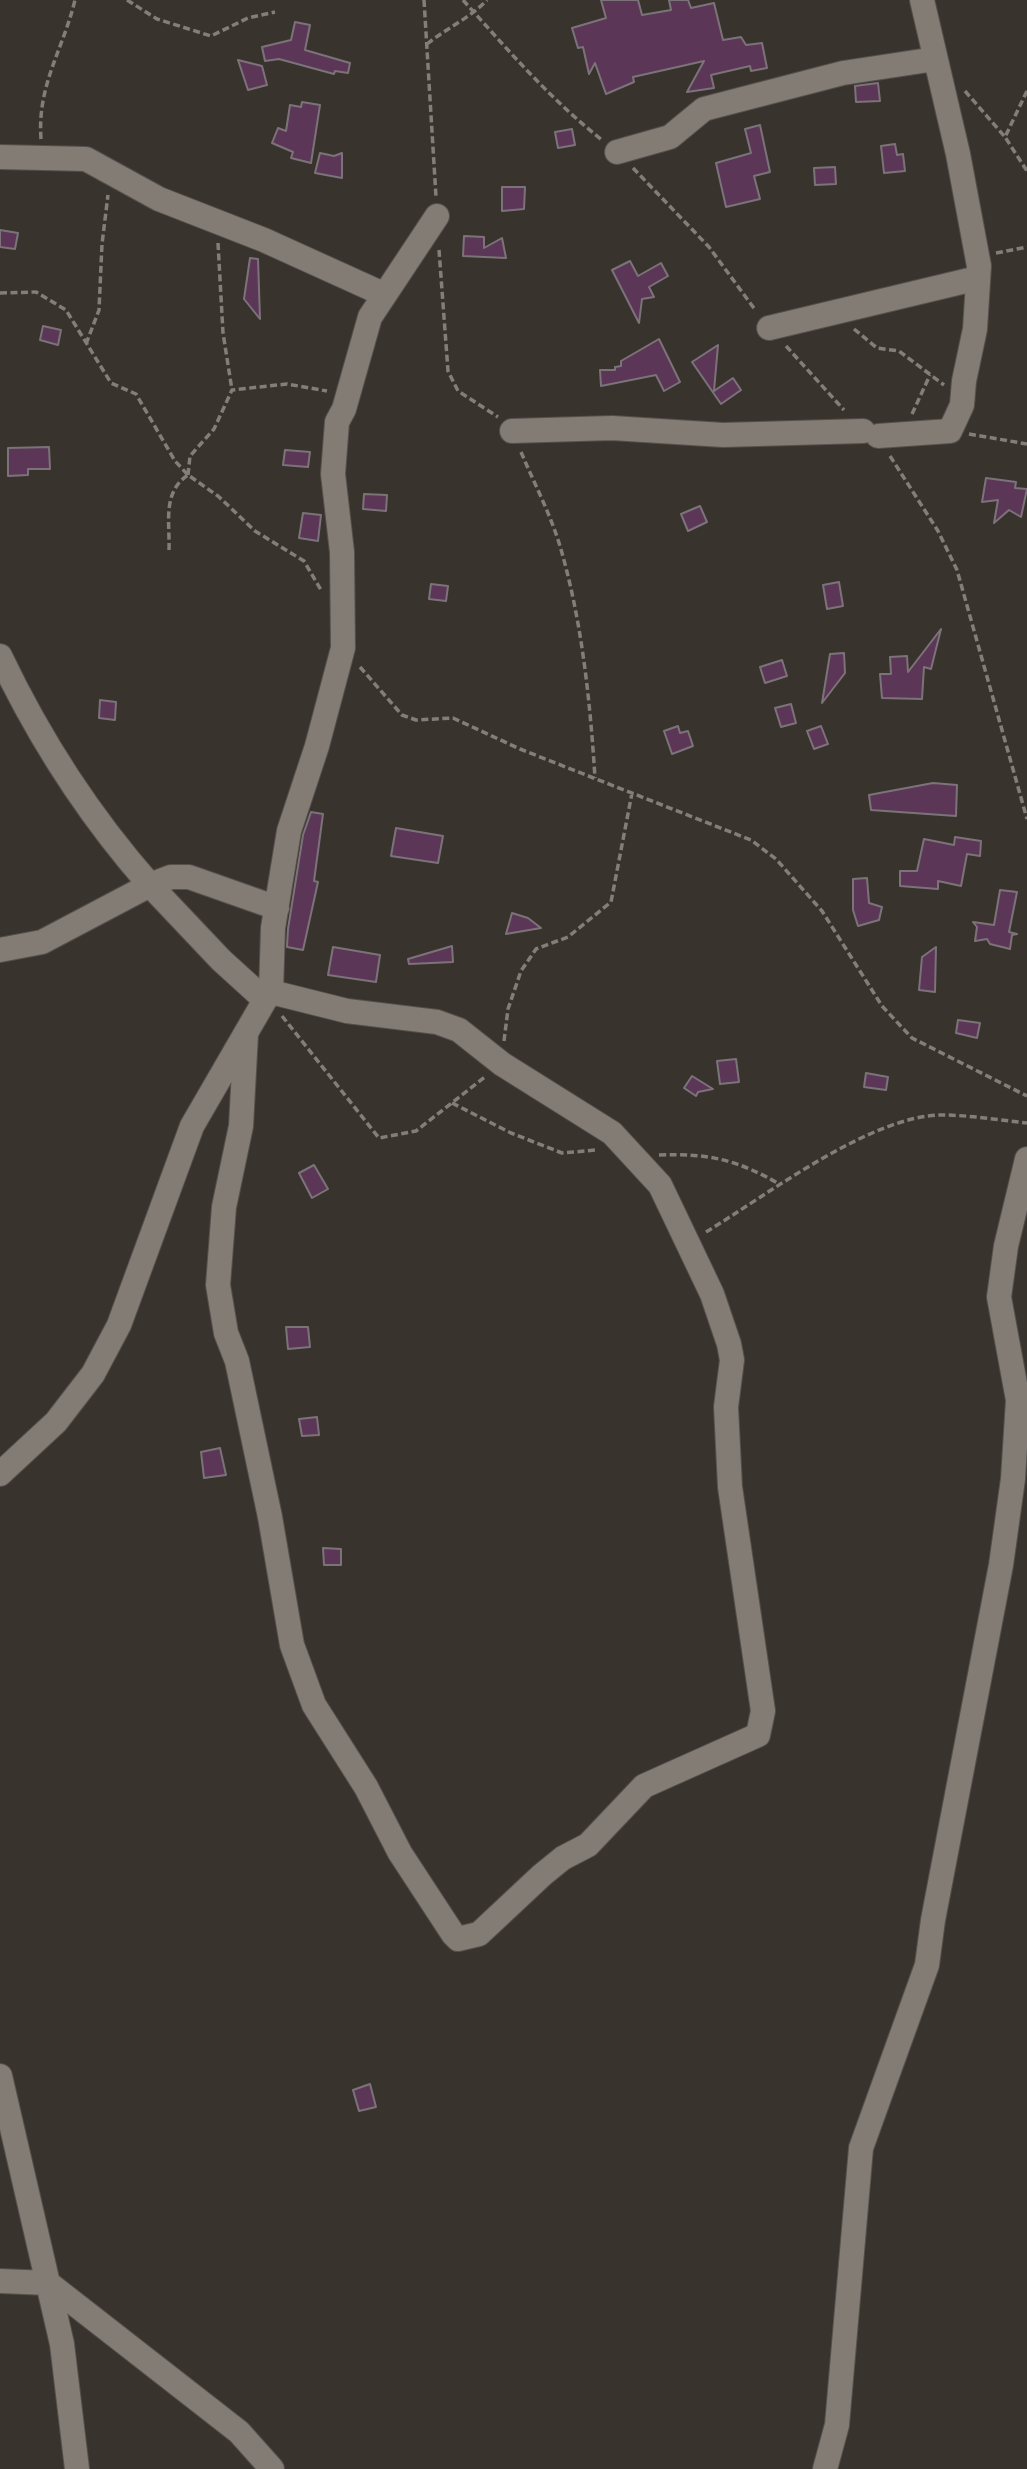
<!DOCTYPE html>
<html>
<head>
<meta charset="utf-8">
<style>
  body { margin:0 }
  canvas { display:block; background:#38332c }
</style>
</head>
<body>
<canvas width="1027" height="2469"></canvas>
<script>
const ctx = document.querySelector('canvas').getContext('2d');
ctx.lineJoin = 'round';
function fillPath(path, color) {
  ctx.fillStyle = color;
  ctx.fill(path, 'evenodd');
}
function strokePath(path, color, width, dash) {
  ctx.strokeStyle = color;
  ctx.lineWidth = width;
  ctx.lineCap = dash ? 'butt' : 'round';
  ctx.setLineDash(dash || []);
  ctx.stroke(path);
}
const building = new Path2D(`
  M 601,0 L 638,0 L 642,15 L 671,10 L 669,0 L 688,0 L 691,8 L 714,3 L 723,40 L 741,37 L 746,45 L 762,43 L 767,68 L 751,71 L 750,66 L 711,75 L 714,88 L 687,92 L 704,61 L 633,77 L 634,82 L 606,94 L 595,63 L 589,74 L 583,47 L 578,48 L 572,28 L 606,18 Z
  M 295,22 L 310,25 L 305,50 L 350,63 L 348,73 L 335,71 L 334,74 L 279,59 L 265,61 L 262,47 L 291,40 Z
  M 238,60 L 262,66 L 267,85 L 248,90 Z
  M 878,83 L 880,101 L 856,102 L 855,86 Z
  M 302,102 L 320,105 L 311,163 L 291,158 L 293,152 L 272,143 L 278,128 L 286,131 L 290,105 L 301,107 Z
  M 760,125 L 770,172 L 754,176 L 760,199 L 726,207 L 716,163 L 751,153 L 745,129 Z
  M 572,129 L 575,145 L 558,148 L 555,132 Z
  M 895,144 L 897,155 L 903,154 L 905,171 L 884,173 L 881,146 Z
  M 320,153 L 334,156 L 342,153 L 342,178 L 315,173 Z
  M 835,167 L 836,184 L 815,185 L 814,168 Z
  M 502,187 L 525,187 L 524,209 L 502,211 Z
  M 0,230 L 18,233 L 15,249 L 0,247 Z
  M 464,236 L 484,237 L 484,248 L 502,238 L 506,258 L 463,256 Z
  M 250,258 L 258,259 L 260,319 L 244,299 Z
  M 630,261 L 638,276 L 661,263 L 668,276 L 649,287 L 654,297 L 642,299 L 639,323 L 612,270 Z
  M 43,326 L 61,330 L 58,345 L 40,340 Z
  M 659,339 L 680,382 L 664,391 L 656,375 L 601,386 L 600,370 L 615,370 L 615,367 L 621,366 L 621,361 Z
  M 718,345 L 714,391 L 733,378 L 741,390 L 721,404 L 692,362 Z
  M 49,447 L 50,469 L 28,469 L 28,475 L 8,476 L 8,448 Z
  M 285,450 L 310,452 L 308,467 L 283,465 Z
  M 986,478 L 1016,482 L 1015,488 L 1027,489 L 1021,517 L 1009,510 L 994,523 L 998,500 L 982,502 Z
  M 364,494 L 387,495 L 386,511 L 363,509 Z
  M 700,506 L 707,522 L 688,531 L 681,514 Z
  M 303,513 L 321,515 L 318,541 L 299,538 Z
  M 839,582 L 843,606 L 827,609 L 823,585 Z
  M 431,584 L 448,586 L 446,601 L 429,599 Z
  M 941,629 L 931,669 L 924,667 L 922,699 L 882,698 L 880,674 L 891,674 L 890,657 L 907,656 L 908,672 Z
  M 844,653 L 845,673 L 822,703 L 830,654 Z
  M 782,660 L 787,676 L 765,683 L 760,667 Z
  M 100,700 L 116,702 L 115,720 L 99,718 Z
  M 791,704 L 796,723 L 781,727 L 775,708 Z
  M 678,726 L 680,733 L 688,731 L 693,746 L 672,754 L 664,731 Z
  M 821,726 L 828,744 L 814,749 L 807,731 Z
  M 933,783 L 957,785 L 956,816 L 871,810 L 869,795 Z
  M 311,812 L 323,814 L 314,881 L 318,882 L 303,950 L 287,947 L 288,929 L 303,835 Z
  M 396,828 L 443,836 L 438,863 L 391,856 Z
  M 955,837 L 981,841 L 980,856 L 967,854 L 961,886 L 938,881 L 938,889 L 900,886 L 900,871 L 917,871 L 924,839 L 954,845 Z
  M 867,878 L 869,903 L 882,907 L 879,920 L 858,926 L 853,910 L 853,879 Z
  M 1000,890 L 1017,892 L 1009,932 L 1017,934 L 1012,935 L 1010,949 L 990,944 L 987,939 L 975,941 L 977,927 L 973,922 L 994,925 Z
  M 512,913 L 528,918 L 541,928 L 506,934 Z
  M 452,946 L 453,962 L 409,964 L 408,959 Z
  M 333,947 L 380,955 L 376,982 L 328,975 Z
  M 936,947 L 935,992 L 919,990 L 922,957 Z
  M 958,1020 L 980,1023 L 977,1038 L 956,1033 Z
  M 736,1059 L 739,1082 L 720,1084 L 717,1061 Z
  M 866,1073 L 888,1077 L 886,1090 L 864,1087 Z
  M 692,1076 L 713,1089 L 698,1092 L 696,1096 L 684,1088 Z
  M 314,1165 L 328,1189 L 312,1198 L 299,1173 Z
  M 286,1327 L 308,1327 L 310,1347 L 288,1349 Z
  M 317,1417 L 319,1435 L 302,1436 L 299,1419 Z
  M 220,1448 L 226,1475 L 204,1478 L 201,1452 Z
  M 323,1548 L 341,1549 L 341,1565 L 324,1565 Z
  M 370,2084 L 376,2107 L 359,2111 L 353,2090 Z`);
fillPath(building, '#5c3657');
strokePath(building, '#7b7379', 2);
const minor = new Path2D(`
  M 617,152 L 670,137 L 704,109 L 843,73 L 935,59
  M 0,157 L 86,159 L 159,199 L 264,240 L 383,294
  M 769,328 L 978,278
  M 512,431 L 612,428 L 723,435 L 863,431
  M 878,436 L 950,431 L 962,405 L 964,381 L 975,329 L 979,266 L 958,154 L 922,0
  M 0,656 C 39,738 90,817 150,885 L 42,942 L 0,950
  M 271,992 L 273,928 L 289,831 L 317,746 L 343,648 L 342,552 L 333,474 L 337,422 L 344,409 L 370,317 L 437,216
  M 246,1034 L 241,1126 L 224,1207 L 218,1285 L 226,1333 L 237,1361 L 270,1517 L 292,1645 L 314,1705 L 366,1787 L 400,1853 L 453,1934 L 458,1939 L 479,1934 L 542,1875 L 563,1858 L 588,1845 L 644,1786 L 758,1735 L 763,1711 L 730,1487 L 726,1407 L 732,1360 L 729,1344 L 712,1294 L 660,1185 L 612,1133 L 502,1064 L 459,1030 L 437,1022 L 347,1011 L 271,992 L 265,1000 L 221,960 L 150,885 L 171,877 L 189,877 L 277,908
  M 0,1474 L 56,1422 L 93,1374 L 119,1325 L 192,1126 L 265,1000
  M 0,2076 L 62,2344 L 77,2469
  M 0,2281 L 48,2283 L 239,2432 L 272,2469
  M 825,2469 L 837,2425 L 861,2148 L 927,1965 L 933,1920 L 1001,1565 L 1013,1479 L 1018,1400 L 999,1297 L 1006,1246 L 1027,1159`);
strokePath(minor, '#55504c', 26);
strokePath(new Path2D(`
  M 127,0 L 157,19 L 211,36 L 248,18 L 275,12
  M 424,0 L 436,197
  M 463,0 C 507,49 550,99 602,140
  M 427,44 C 447,28 470,18 487,0
  M 965,91 L 1005,137
  M 1027,91 L 1005,137 L 1027,171
  M 41,139 C 37,85 63,50 75,0
  M 633,168 L 709,247 L 756,311
  M 218,243 L 223,333 L 232,390
  M 439,250 L 448,371 L 458,391 L 498,417
  M 996,253 L 1027,247
  M 0,293 L 36,292 L 66,310 L 111,383 L 136,394 L 175,461 L 188,475
  M 854,329 L 877,348 L 899,351 L 944,385
  M 86,344 L 99,310 L 102,244 L 108,195
  M 786,346 L 844,410
  M 912,414 L 930,375
  M 969,434 L 1027,444
  M 521,452 C 534,483 550,513 560,546 C 582,621 590,700 595,778
  M 890,456 L 938,531 L 957,570 L 1027,819
  M 188,475 L 190,456 L 214,429 L 232,390 L 287,384 L 327,391
  M 169,550 C 170,523 162,492 188,475 L 218,496 L 255,531 L 304,561 L 321,590
  M 360,667 L 402,715 L 416,720 L 453,718 L 520,749 L 751,840 L 776,859 L 822,911 L 882,1006 L 912,1038 L 1027,1096
  M 282,1016 L 379,1138 L 416,1131 L 486,1076
  M 504,1041 L 508,1009 L 521,971 L 536,949 L 568,937 L 611,902 L 632,793
  M 452,1103 L 511,1133 L 562,1153 L 596,1150
  M 659,1155 C 709,1153 738,1160 781,1185
  M 706,1232 C 767,1195 870,1116 941,1115 C 969,1115 999,1120 1027,1123`), '#827e78', 3.5, [7, 3.5]);
strokePath(minor, '#827c75', 24);
</script>
</body>
</html>
